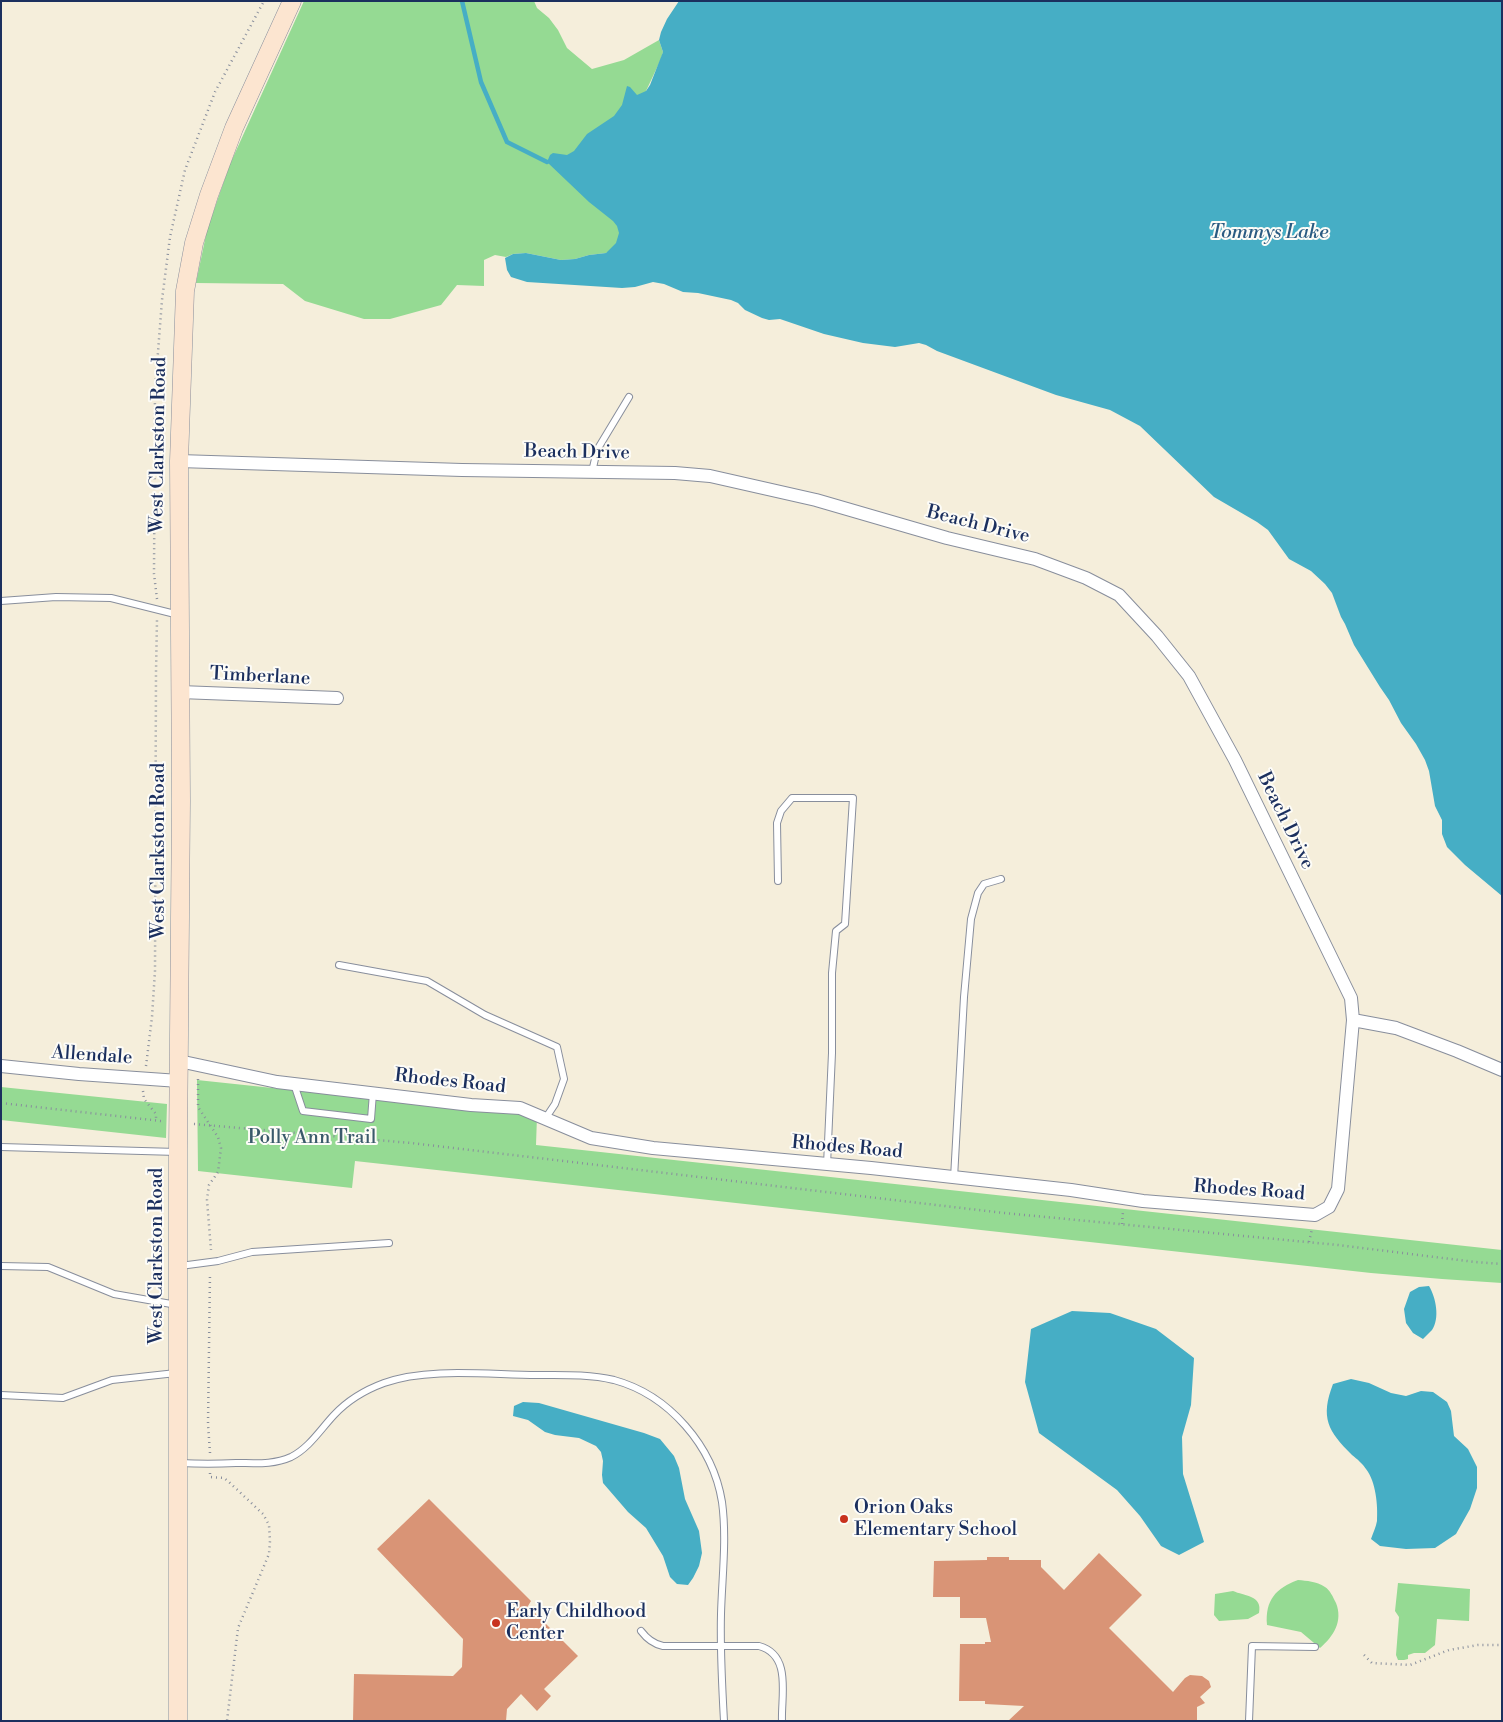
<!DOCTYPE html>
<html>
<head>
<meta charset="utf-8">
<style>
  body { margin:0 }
  #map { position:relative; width:1503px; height:1722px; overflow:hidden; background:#f5eedb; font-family:"Libre Bodoni",serif }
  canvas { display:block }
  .frame { position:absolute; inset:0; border:2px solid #1b2f5e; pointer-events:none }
</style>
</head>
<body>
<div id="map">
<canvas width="1503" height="1722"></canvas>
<div class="frame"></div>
</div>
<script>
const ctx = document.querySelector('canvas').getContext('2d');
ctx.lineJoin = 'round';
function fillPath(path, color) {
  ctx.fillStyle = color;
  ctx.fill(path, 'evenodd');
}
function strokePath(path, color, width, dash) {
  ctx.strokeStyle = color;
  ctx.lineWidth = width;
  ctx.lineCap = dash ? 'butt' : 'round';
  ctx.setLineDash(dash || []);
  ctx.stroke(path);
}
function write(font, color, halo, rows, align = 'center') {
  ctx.font = font + ' "Libre Bodoni",serif';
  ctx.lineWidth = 4;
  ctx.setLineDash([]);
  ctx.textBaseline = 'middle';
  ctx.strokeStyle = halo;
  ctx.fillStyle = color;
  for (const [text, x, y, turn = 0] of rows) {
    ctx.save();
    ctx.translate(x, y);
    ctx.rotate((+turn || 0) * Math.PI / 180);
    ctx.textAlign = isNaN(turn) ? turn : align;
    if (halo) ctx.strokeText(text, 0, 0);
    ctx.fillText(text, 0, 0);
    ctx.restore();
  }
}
fillPath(new Path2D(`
  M 304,1 L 534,1 L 537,8 L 549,18 L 558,30 L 567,48 L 592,69 L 624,60 L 659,40 L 663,52 L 661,59 L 646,91 L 1502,1 L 606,253 L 589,255 L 575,259 L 561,260 L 526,253 L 513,254 L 506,257 L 495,255 L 484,260 L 484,286 L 457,285 L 441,305 L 390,319 L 364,319 L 305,301 L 283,284 L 196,283 L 207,230 L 230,164 Z
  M 197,1080 L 537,1116 L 536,1145 L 1502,1250 L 1502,1283 L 1442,1279 L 1371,1273 L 355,1161 L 352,1188 L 198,1171 Z
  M 1,1087 L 167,1104 L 166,1138 L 1,1120 Z
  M 1298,1580 C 1307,1581 1316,1581 1325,1587 C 1330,1590 1333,1597 1336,1603 C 1343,1621 1334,1636 1320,1648 L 1301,1632 L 1267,1625 C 1265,1600 1276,1588 1298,1580 Z
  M 1398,1583 L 1470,1589 L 1469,1621 L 1437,1619 L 1435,1645 L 1425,1653 L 1414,1653 L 1408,1655 L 1408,1659 L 1404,1660 L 1398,1660 L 1396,1655 L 1399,1617 L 1395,1611 Z
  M 1233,1591 C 1244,1596 1263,1595 1259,1613 L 1248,1619 L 1219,1621 L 1214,1615 L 1215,1594 Z`), '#95da93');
fillPath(new Path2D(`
  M 679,1 L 1502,1 L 1502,896 L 1465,865 L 1447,847 L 1442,834 L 1442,820 L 1435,806 L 1429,771 L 1425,760 L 1416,744 L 1401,723 L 1389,700 L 1380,687 L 1354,645 L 1345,624 L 1341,617 L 1332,593 L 1325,584 L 1311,571 L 1289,559 L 1268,530 L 1257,522 L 1214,497 L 1140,426 L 1110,410 L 1056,395 L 937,351 L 926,345 L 919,343 L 895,347 L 863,343 L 824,334 L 780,319 L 769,320 L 762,318 L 745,310 L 738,303 L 731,300 L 698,293 L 683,292 L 664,284 L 653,282 L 635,287 L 622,288 L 527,282 L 511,277 L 507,270 L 505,258 L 513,254 L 526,253 L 561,260 L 575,259 L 589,255 L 606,253 L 616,243 L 619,233 L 617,226 L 613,221 L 589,202 L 547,162 L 550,155 L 553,153 L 567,155 L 574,151 L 587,134 L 614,116 L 622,105 L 627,86 L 630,87 L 637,95 L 646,91 L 650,85 L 663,52 L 659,40 L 661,32 L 667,19 Z
  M 1429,1286 C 1436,1298 1440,1318 1432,1330 C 1429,1333 1426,1336 1423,1339 L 1413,1333 L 1406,1323 L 1404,1309 L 1410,1292 L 1419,1287 Z
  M 1072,1311 L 1110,1313 L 1156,1329 L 1194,1358 L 1191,1405 L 1182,1437 L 1183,1474 L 1204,1542 L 1179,1555 L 1161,1546 L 1140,1516 L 1117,1490 L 1039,1433 L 1025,1382 L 1031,1329 Z
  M 1351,1379 L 1369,1383 L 1391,1393 L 1406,1396 L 1421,1391 L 1433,1392 L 1447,1402 L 1451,1411 L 1454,1436 L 1468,1449 L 1477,1467 L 1477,1488 L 1470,1509 L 1456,1534 L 1435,1548 L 1406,1549 L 1380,1546 L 1371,1539 C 1373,1533 1376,1527 1377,1521 C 1378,1505 1376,1482 1366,1469 C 1363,1464 1357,1459 1352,1455 C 1328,1431 1320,1418 1333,1384 Z
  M 523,1402 L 539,1403 L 644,1433 L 660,1439 L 674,1456 L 679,1468 L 685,1499 L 699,1531 L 702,1553 L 699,1566 L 693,1578 L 688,1585 L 677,1584 L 670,1577 L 663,1556 L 646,1528 L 628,1512 L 603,1483 L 602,1475 L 603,1461 L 601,1452 L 596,1446 L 579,1438 L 555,1435 L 545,1432 L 528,1420 L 513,1416 L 514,1406 Z`), '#46aec5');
strokePath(new Path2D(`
  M 462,1 L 481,82 L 507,142 L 547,162`), '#46aec5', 4.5);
fillPath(new Path2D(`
  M 429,1499 L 531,1601 L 528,1606 L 578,1656 L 544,1689 L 551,1696 L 537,1711 L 521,1694 L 507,1709 L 506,1721 L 353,1721 L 354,1674 L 453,1676 L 462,1667 L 463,1639 L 377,1549 Z
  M 1099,1553 L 1142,1595 L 1109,1628 L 1173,1692 L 1185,1678 L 1190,1675 L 1202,1676 L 1209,1681 L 1211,1687 L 1200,1697 L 1205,1703 L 1197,1707 L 1197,1721 L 1008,1721 L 1024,1706 L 985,1704 L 985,1701 L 959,1701 L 960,1644 L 985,1644 L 985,1642 L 991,1642 L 986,1618 L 960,1618 L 960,1597 L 933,1597 L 934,1561 L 987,1560 L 987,1557 L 1009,1557 L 1009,1560 L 1041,1560 L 1041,1567 L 1064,1590 Z`), '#d99476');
const service = new Path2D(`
  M 592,472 L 597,450 L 629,397
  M 1,601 L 56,597 L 111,598 L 179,615
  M 778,881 L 777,823 L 781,811 L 792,798 L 853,798 L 845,924 L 836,931 L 832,973 L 832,1053 L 827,1165
  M 339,965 L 427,981 L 485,1015 L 557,1047 L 564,1079 L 555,1104 L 545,1119
  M 294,1084 L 303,1111 L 371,1119 L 373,1093
  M 1,1147 L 177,1152
  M 954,1178 L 964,997 L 971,919 L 978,893 L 984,884 L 1001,879
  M 1,1266 L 48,1267 L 114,1294 L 177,1305
  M 180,1266 L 218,1261 L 252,1252 L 389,1243
  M 1,1395 L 63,1398 L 112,1380 L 176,1373
  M 180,1463 C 199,1464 217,1464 236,1463 C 255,1463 273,1465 291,1457 C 309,1448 320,1430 334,1415 C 347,1401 365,1390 384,1383 C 428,1367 490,1375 537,1375 C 563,1375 589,1374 614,1380 C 669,1395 713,1446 722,1502 C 727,1539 722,1577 721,1614 C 720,1650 722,1685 724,1721
  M 641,1631 C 647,1639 653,1644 663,1646 L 759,1646 C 792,1655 781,1695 782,1721
  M 1249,1721 L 1252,1646 L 1315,1647`);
const minor = new Path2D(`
  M 179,461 L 462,470 L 675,473 L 710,476 L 816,500 L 947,538 L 1035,559 L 1086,578 L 1119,595 L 1157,636 L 1189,676 L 1235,760 L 1351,998 L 1353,1020 L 1338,1189 L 1329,1207 L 1315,1215 L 1143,1201 L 1071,1190 L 871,1168 L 653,1148 L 591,1138 L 520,1108 L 471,1105 L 277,1082 L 179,1061
  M 180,692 L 337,698
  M 1353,1020 L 1396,1028 L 1457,1051 L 1502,1070
  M 1,1066 L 79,1074 L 179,1081`);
const secondary = new Path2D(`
  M 178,1721 L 178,1152 L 181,801 L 179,461 L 185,291 L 194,243 L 209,195 L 234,128 L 292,1`);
strokePath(service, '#888e9c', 8);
strokePath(minor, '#888e9c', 14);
strokePath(secondary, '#888e9c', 19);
strokePath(new Path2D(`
  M 157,599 L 154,574 L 155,391 L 162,300 L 170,237 L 185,170 L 215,92 L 264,1
  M 146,1066 L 152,1017 L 155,971 L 156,672 L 157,620
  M 198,1079 L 198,1107 L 218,1137 L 221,1148 L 218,1172 L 209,1185 L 207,1200 L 211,1250
  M 143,1091 L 144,1099 L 156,1114 L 156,1120
  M 1,1103 L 161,1121
  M 194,1124 L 411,1143 L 1004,1213 L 1338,1245 L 1475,1262 L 1502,1264
  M 1122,1224 L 1123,1211
  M 1309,1242 L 1312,1229
  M 210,1453 L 208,1424 L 210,1273
  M 210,1473 L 210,1477 L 224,1478 L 229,1482 L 263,1514 L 269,1525 L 270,1541 L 269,1554 L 238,1628 L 227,1721
  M 1364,1655 L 1372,1663 L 1410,1665 L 1449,1650 L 1478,1645 L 1502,1645`), '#888e9c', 2.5, [1, 4]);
strokePath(service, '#fff', 6);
strokePath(minor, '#fff', 12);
strokePath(secondary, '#fce5d0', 18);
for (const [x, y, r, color] of [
  [844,1519,5,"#c8321e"],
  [496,1623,5,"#c8321e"]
]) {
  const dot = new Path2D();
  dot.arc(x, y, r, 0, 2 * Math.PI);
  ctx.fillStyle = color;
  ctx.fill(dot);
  strokePath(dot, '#fdfcf7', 2);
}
write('19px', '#1b2f5e', '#fdfcf7', [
  ["West Clarkston Road",159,445,-89],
  ["Beach Drive",577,453,1],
  ["Beach Drive",978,525,14],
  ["Timberlane",260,677,3],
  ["Beach Drive",1285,821,64],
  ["West Clarkston Road",159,851,-90],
  ["Allendale",92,1056,4],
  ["Rhodes Road",450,1082,6],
  ["Rhodes Road",847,1148,5],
  ["Rhodes Road",1249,1191,4],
  ["West Clarkston Road",157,1256,-90]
]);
write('19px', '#3a5a6b', '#fdfcf7', [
  ["Polly Ann Trail",312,1138]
]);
write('19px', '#1b2f5e', '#fdfcf7', [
  ["Orion Oaks",854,1508],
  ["Elementary School",854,1530],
  ["Early Childhood",506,1612],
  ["Center",506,1634]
], 'left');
write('italic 20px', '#2a5b82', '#fdfcf7', [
  ["Tommys Lake",1269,233]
]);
</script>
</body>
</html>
